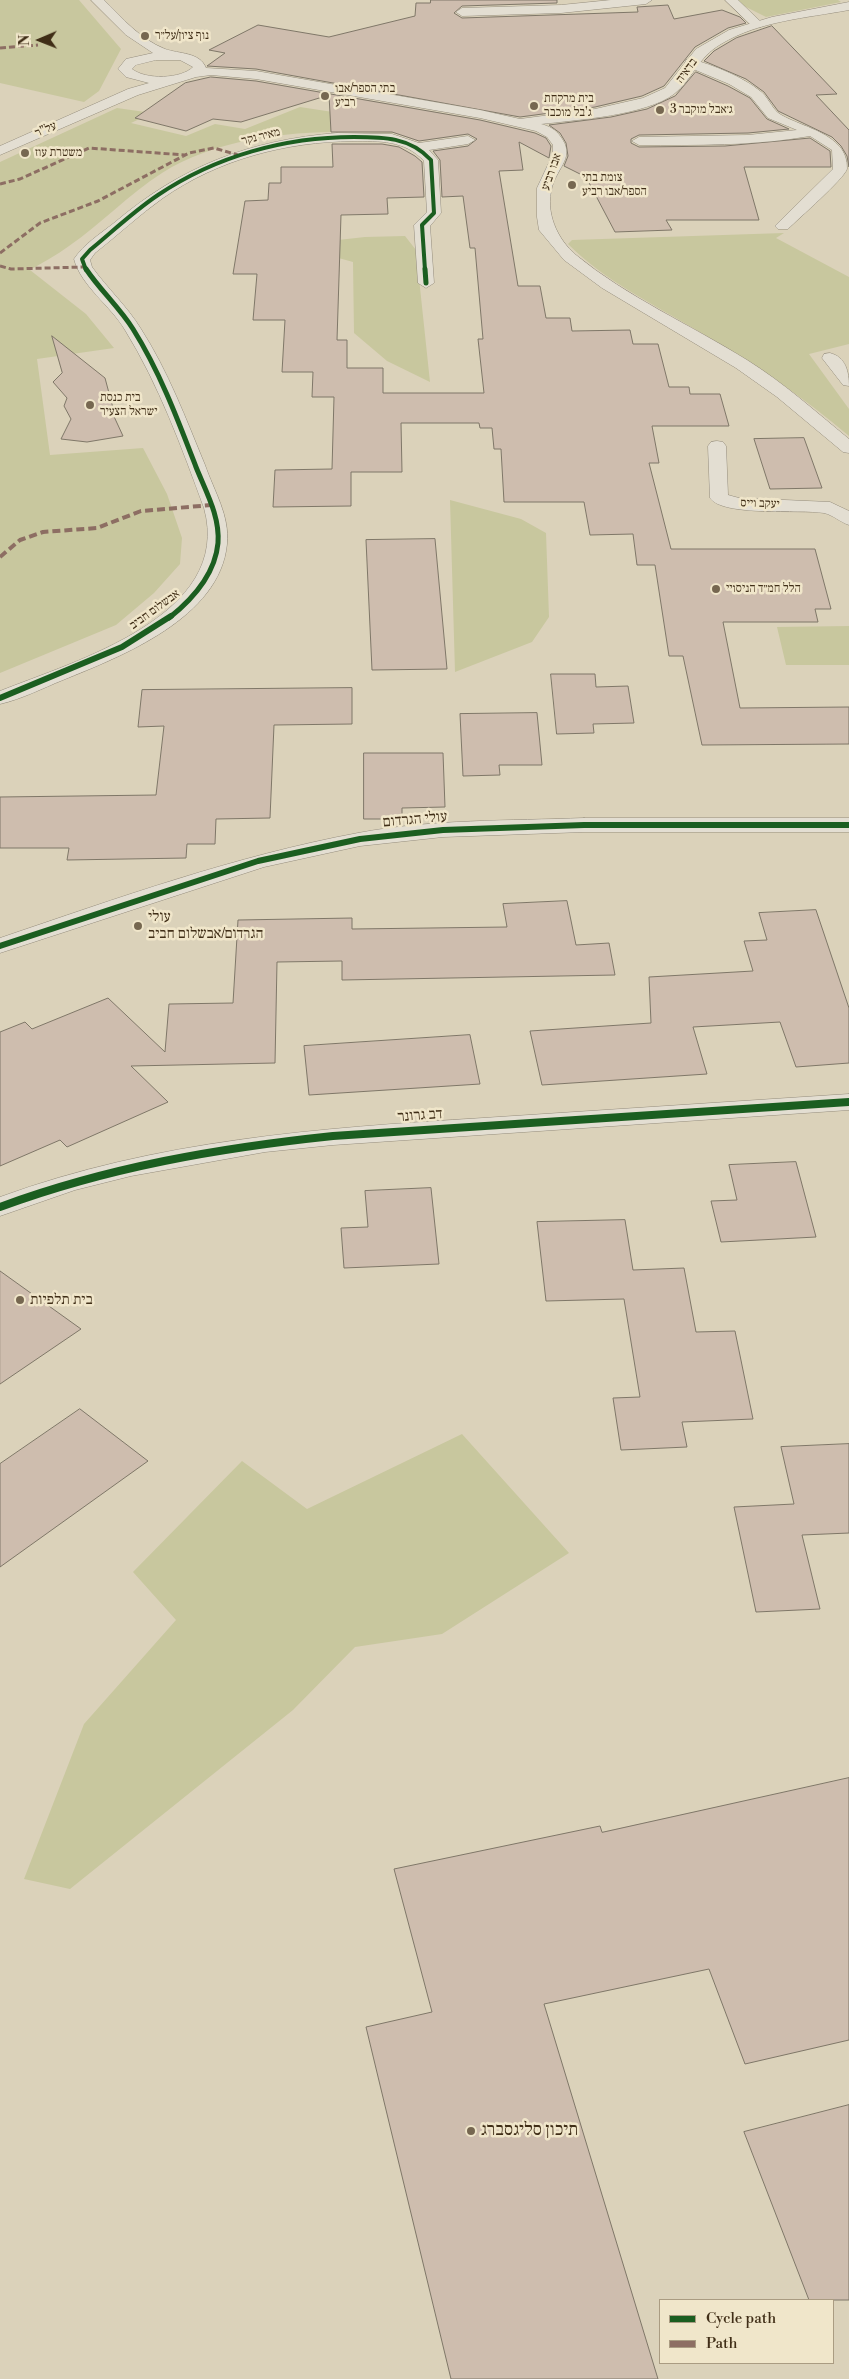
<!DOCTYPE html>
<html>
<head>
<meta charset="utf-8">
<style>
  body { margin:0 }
  #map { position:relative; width:849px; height:2379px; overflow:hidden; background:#dbd2ba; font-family:"Libre Bodoni",serif }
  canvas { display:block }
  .legend { position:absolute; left:659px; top:2299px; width:175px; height:65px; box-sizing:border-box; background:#f0e6ca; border:1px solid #aa9c82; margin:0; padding:6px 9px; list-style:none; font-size:15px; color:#402e17 }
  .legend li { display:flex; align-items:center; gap:10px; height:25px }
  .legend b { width:25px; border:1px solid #aa9c82 }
  .north { position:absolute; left:15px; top:15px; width:50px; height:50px; -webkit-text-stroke:4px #f0e6ca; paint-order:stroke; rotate:269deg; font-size:14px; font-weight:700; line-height:20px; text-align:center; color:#402e17 }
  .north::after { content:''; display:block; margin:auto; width:18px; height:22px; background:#402e17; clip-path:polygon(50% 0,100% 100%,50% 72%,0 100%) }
</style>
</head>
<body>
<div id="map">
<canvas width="849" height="2379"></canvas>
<ul class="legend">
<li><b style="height:6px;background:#1b5e20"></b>Cycle path</li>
<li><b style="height:6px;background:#8d6e63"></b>Path</li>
</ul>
<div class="north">N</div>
</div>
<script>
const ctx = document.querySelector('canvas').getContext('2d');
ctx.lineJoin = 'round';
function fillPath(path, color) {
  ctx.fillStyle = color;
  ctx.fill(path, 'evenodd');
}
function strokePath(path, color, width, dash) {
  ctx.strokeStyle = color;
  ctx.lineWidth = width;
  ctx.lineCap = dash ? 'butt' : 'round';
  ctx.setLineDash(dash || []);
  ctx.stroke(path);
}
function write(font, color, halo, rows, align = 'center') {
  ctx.font = font + ' "Libre Bodoni","Frank Ruhl Libre",serif';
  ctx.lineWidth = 5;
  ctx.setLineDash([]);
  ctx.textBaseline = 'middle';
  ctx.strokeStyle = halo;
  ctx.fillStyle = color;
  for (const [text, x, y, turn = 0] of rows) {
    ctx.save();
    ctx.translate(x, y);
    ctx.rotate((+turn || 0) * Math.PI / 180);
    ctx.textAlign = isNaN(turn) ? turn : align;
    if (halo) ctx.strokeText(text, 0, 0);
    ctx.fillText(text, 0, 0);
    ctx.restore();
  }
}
fillPath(new Path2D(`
  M 0,0 L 79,0 L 121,49 L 99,91 L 84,102 L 0,83 Z
  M 732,0 L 838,0 L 841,2 L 766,17 Z
  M 300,107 L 385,120 L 410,134 C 329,129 232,129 162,173 C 129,194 101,224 69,246 C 57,255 43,262 30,270 L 86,314 L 114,348 L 37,359 L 50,455 L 143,448 L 167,494 L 182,538 L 180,564 L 154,593 L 116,625 L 0,673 L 0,162 L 117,108 L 152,113 L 131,123 L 186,136 L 215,124 L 245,129 Z
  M 784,233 L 776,238 L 849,277 L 849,344 L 809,354 L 849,409 L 849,436 C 802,396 751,362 698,331 C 653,304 605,281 568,244 L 572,240 Z
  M 405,236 L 416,250 L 430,382 L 387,361 L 354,333 L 353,262 L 324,254 L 338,240 L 365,237 Z
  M 450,500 L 521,519 L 546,533 L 549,617 L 532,642 L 455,672 Z
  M 849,626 L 849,665 L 786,665 L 777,627 Z
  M 462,1434 L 569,1553 L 442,1634 L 355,1647 L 293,1710 L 70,1889 L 24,1879 L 84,1724 L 176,1620 L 133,1572 L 242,1461 L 307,1509 Z`), '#c8c79e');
const building = new Path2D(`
  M 431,0 L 557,0 L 557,3 L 462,6 L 454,13 L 462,18 L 638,12 L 637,7 L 668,5 L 674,19 L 722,10 L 740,17 L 746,23 L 728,28 L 695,47 L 664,86 L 642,96 L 595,107 L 520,117 L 256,69 L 207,66 L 225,53 L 209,50 L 258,25 L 329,37 L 415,16 L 416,3 L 430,3 Z
  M 772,26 L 837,94 L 816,95 L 849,130 L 849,167 L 847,156 L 841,146 L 832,137 L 778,111 L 764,92 L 746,79 L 704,61 L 714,51 L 736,38 Z
  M 696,72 L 728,86 L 750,98 L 767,119 L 789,129 L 748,133 L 639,135 L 631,139 L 631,143 L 639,147 L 725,146 L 810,138 L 830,151 L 831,167 L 744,167 L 759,220 L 666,220 L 672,230 L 615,232 L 586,177 L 564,166 L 568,156 L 566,143 L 560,133 L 549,125 L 611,117 L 647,109 L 675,96 Z
  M 211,77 L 256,81 L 480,120 L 535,133 L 546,138 L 551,146 L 549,158 L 519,142 L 523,170 L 499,171 L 518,286 L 540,286 L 546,318 L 570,318 L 572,331 L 630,330 L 633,344 L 658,344 L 669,387 L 689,387 L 690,394 L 720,394 L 729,426 L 652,426 L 659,463 L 649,463 L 671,549 L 815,549 L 831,609 L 815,609 L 818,622 L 723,622 L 740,708 L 849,707 L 849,744 L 702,745 L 683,656 L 669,656 L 655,565 L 637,565 L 633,534 L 590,535 L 584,502 L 504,502 L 501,449 L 494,449 L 492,428 L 480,428 L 479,423 L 401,423 L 402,472 L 351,472 L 351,506 L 273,507 L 275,470 L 332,469 L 334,397 L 312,397 L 313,372 L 282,372 L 285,320 L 253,320 L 257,274 L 233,274 L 245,201 L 268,200 L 269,183 L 281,183 L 281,167 L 333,167 L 332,144 L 382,144 L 399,147 L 415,156 L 422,162 L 424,197 L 387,198 L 388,214 L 341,215 L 337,340 L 347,340 L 347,368 L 383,368 L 383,393 L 484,393 L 478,339 L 483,339 L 475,248 L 470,248 L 463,196 L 442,197 L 440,160 L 433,151 L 468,146 L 477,139 L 468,134 L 419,141 L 392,132 L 331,132 L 329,95 L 241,122 L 213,119 L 186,131 L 135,118 L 185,83 Z
  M 52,336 L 105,378 L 113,408 L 111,410 L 123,436 L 87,442 L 61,439 L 71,419 L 64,406 L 67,398 L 53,382 L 62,373 Z
  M 804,438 L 822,488 L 770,489 L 754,439 Z
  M 435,539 L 447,669 L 372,670 L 366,540 Z
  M 551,674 L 595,674 L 596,687 L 628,686 L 634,723 L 593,724 L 594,733 L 557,734 Z
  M 352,688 L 352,724 L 274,725 L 270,818 L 216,819 L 215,844 L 187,844 L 186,858 L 67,860 L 69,848 L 0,848 L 0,797 L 156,795 L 164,726 L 138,727 L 142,690 Z
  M 537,713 L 542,765 L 499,765 L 500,775 L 463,776 L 460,714 Z
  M 364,753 L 443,753 L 445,807 L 402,808 L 402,819 L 364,819 Z
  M 567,901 L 576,945 L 609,943 L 615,975 L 342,980 L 342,961 L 277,962 L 275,1063 L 131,1066 L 168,1102 L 67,1147 L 60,1140 L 0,1166 L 0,1032 L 25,1022 L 32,1029 L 108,998 L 165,1052 L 169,1004 L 233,1003 L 238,920 L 352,918 L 352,929 L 507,927 L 503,904 Z
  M 816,910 L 849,1008 L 849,1063 L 796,1067 L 780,1022 L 693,1027 L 707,1074 L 542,1085 L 530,1031 L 651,1023 L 649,977 L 753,971 L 744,941 L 767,940 L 759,913 Z
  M 470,1035 L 480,1084 L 309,1095 L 304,1046 Z
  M 796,1162 L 816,1237 L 721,1242 L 711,1201 L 737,1200 L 729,1165 Z
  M 431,1188 L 439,1264 L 344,1268 L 341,1228 L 368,1227 L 365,1191 Z
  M 625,1220 L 633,1270 L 684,1268 L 696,1332 L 735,1331 L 753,1419 L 682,1422 L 687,1447 L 621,1450 L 613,1398 L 640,1397 L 624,1299 L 546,1301 L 537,1222 Z
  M 0,1271 L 81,1329 L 0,1384 Z
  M 80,1409 L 148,1461 L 0,1567 L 0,1464 Z
  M 849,1444 L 849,1533 L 802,1535 L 820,1609 L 756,1612 L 734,1507 L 794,1504 L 781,1447 Z
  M 849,1778 L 849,2040 L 745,2064 L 709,1969 L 544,2004 L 658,2379 L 451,2379 L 366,2027 L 432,2012 L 394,1869 L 600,1826 L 602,1832 Z
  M 849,2105 L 849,2300 L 809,2300 L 744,2132 Z`);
fillPath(building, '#cebdae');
strokePath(building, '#7f7768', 1);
const minor = new Path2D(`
  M 611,0 L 652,0 L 646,4 L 561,13 L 462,16 L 456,12 L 462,8 L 561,5 Z
  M 725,0 L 738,0 L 763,24 L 761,27 L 753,27 Z
  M 691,59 C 713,65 743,77 760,91 C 767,96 771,106 777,112 C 796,127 849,132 847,169 C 844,179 798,219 788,229 L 778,229 L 775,226 L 833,169 L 832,150 L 810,136 C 753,146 696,145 639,145 L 632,141 L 639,137 L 748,135 L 797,130 L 768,118 L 751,97 L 729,84 L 686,66 L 685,63 L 686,60 Z
  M 337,133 L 392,134 L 419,143 L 468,136 L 475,140 L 468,144 L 429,150 L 438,160 L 441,213 L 430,226 L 434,283 L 426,288 L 418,283 L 414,225 L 427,212 L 424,161 C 405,140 379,141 353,141 C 286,142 219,159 163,198 C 139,215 118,235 95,253 L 90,260 L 92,267 C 107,288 127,306 141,329 C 168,371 186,419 205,465 C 214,491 230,516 227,544 C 220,618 122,656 63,680 C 43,688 22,699 0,704 L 0,691 C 75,661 234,616 204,508 C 182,448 159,385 125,330 C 111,306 81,286 74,259 C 84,244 100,234 114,223 C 181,166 250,140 337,133 Z
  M 830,353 C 846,357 849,372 849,386 L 843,385 L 822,358 L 824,354 Z
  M 717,441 L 723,442 L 726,446 L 728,495 L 739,498 L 830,502 L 849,511 L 849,525 C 840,522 833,515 824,513 C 800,509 723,517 710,498 L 708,446 L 711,442 Z
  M 849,1094 L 849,1110 L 333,1145 L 265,1152 L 131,1176 L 75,1190 L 0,1216 L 0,1197 C 156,1140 319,1128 483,1118 C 605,1110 727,1102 849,1094 Z`);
const tertiary = new Path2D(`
  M 91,0 L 104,0 C 122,18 140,39 165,49 C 179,54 200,52 206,68 L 256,71 L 480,110 L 520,119 L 595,109 L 643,98 L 665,88 L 696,49 L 729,30 L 772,17 L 849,2 L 849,10 C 806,18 759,21 721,44 C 697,58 693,79 674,94 C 646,115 577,120 541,124 C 549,126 556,130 560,136 C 576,157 558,166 552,187 C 545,212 557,239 576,255 C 627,297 691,325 747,360 C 784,383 816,412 849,439 L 849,453 L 843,452 L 777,397 L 736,368 L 602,288 L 564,260 L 539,230 L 537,217 L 537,188 L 553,154 L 553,145 L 547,137 L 536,131 L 480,118 L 256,79 L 211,75 L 196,77 L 138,95 L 0,155 L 0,146 L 128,89 L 149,83 L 126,77 L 118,69 L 126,59 L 153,53 L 126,35 ZM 156,60 L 180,60 L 193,67 C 181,79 146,80 132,69 L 136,65 Z
  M 584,818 L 849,818 L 849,832 L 584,832 L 443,837 L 360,846 L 264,867 L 0,953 L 0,938 C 118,898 235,856 358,833 C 432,819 509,821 584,818 Z`);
strokePath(minor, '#958d7d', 1);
strokePath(tertiary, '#958d7d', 1);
fillPath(minor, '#e3ded2');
fillPath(tertiary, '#e3ded2');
strokePath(new Path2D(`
  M 0,48 L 38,45
  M 0,184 L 20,179 L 89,148 L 185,155
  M 0,253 L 40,223 L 98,201 L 189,153 L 214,148 L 238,155
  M 0,266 L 11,269 L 84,267`), '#8d6e63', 3, [6, 3]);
strokePath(new Path2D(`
  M 0,557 L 20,540 L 43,532 L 97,528 L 141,511 L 212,505`), '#8d6e63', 4, [8, 4]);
strokePath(new Path2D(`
  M 86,270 L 82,259 L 90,250 C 113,231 134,211 158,195 C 216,156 285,137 354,137 C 383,137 410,137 431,160 L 434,213 L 422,225 L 425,270`), '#1b5e20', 4);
strokePath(new Path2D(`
  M 86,269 C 100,290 119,307 133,329 C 160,372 178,420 196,467 C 206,492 220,516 218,543 C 215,575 193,599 169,618
  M 425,269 L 426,283`), '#1b5e20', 5);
strokePath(new Path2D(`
  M 0,698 L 122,647 L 171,616
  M 0,946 L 258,861 L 360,839 L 443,830 L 584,825 L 849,825`), '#1b5e20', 6);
strokePath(new Path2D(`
  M 0,1207 C 108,1167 219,1148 333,1136 L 849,1102`), '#1b5e20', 8);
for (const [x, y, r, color] of [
  [145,36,5,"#766750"],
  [325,96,5,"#766750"],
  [534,106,5,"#766750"],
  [660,110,5,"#766750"],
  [25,153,5,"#766750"],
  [572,185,5,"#766750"],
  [90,405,5,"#766750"],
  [716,589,5,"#766750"],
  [138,926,5,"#766750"],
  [20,1300,5,"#766750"],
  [471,2131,5,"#766750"]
]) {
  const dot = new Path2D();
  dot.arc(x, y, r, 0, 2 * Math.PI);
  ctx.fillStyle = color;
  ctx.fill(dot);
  strokePath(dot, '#f0e6ca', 2);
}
write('12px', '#402e17', '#f0e6ca', [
  ["נוף ציון/על״ר",155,36],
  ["בתי הספר/אבו",335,89],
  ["רביע",335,103],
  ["בית מרקחת",544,99],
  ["ג'בל מוכבר",544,113],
  ["ג׳אבל מוקבר 3",670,110],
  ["משטרת עוז",35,153],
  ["צומת בתי",582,178],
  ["הספר/אבו רביע",582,192],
  ["בית כנסת",100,398],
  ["ישראל הצעיר",100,412],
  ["הלל חמ״ד הניסויי",726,589]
], 'left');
write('12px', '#402e17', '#f0e6ca', [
  ["בדאיה",687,71,-54],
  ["על\"ר",46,130,-24],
  ["מאיר נקר",261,137,-14],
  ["אבו רביע",552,172,-70],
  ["יעקב וייס",760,504,2],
  ["אבשלום חביב",155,610,-36]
]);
write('15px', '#402e17', '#f0e6ca', [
  ["עולי הגרדום",415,820,-5],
  ["דב גרונר",420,1116,-4]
]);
write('15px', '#402e17', '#f0e6ca', [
  ["עולי",148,917],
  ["הגרדום/אבשלום חביב",148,934],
  ["בית תלפיות",30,1300]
], 'left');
write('18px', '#402e17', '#f0e6ca', [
  ["תיכון סליגסברג",481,2131]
], 'left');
</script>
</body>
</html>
